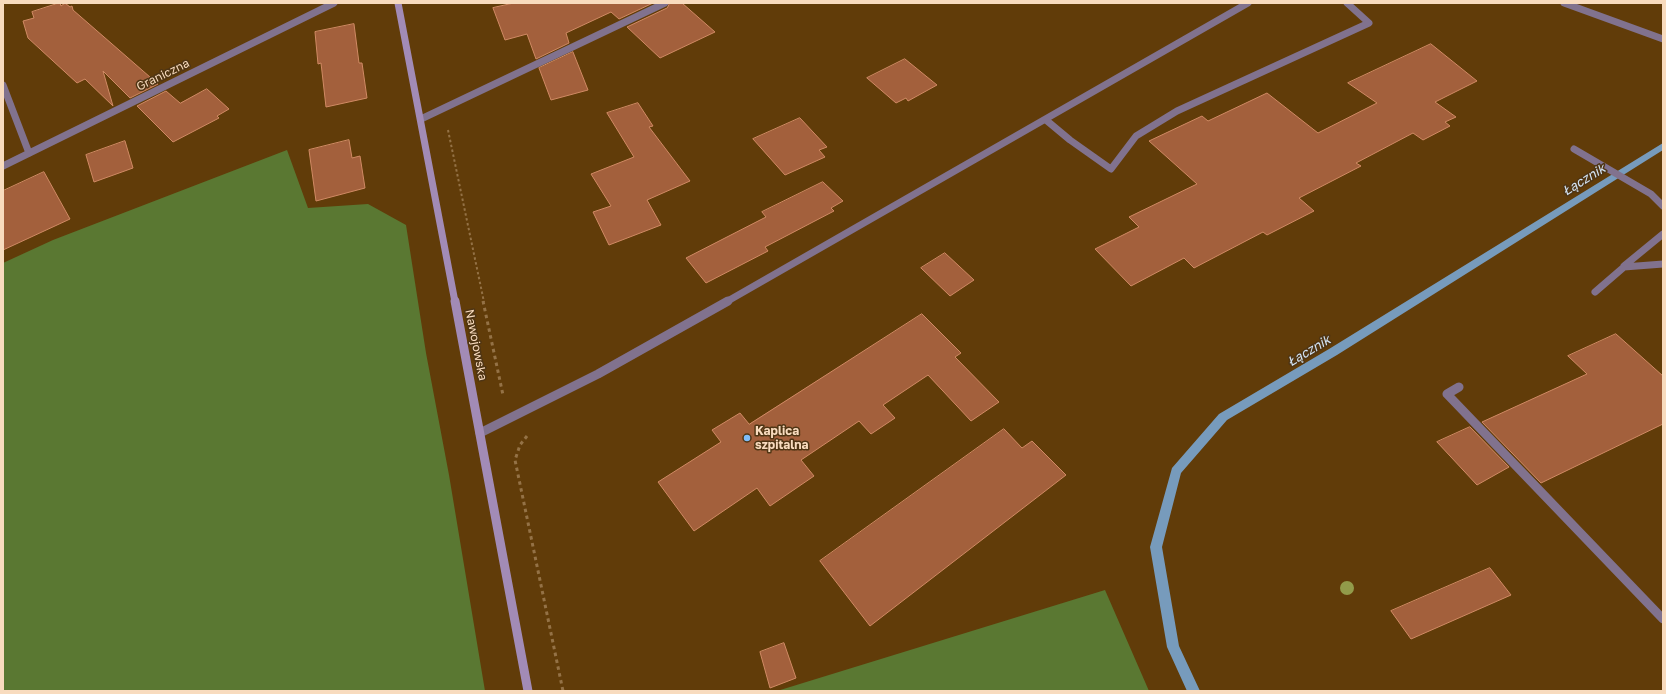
<!DOCTYPE html>
<html>
<head>
<meta charset="utf-8">
<style>
  body { margin:0 }
  #map { position:relative; width:1666px; height:694px; overflow:hidden; background:#613c09; font-family:"Golos Text",sans-serif }
  canvas { display:block }
  .frame { position:absolute; inset:0; border:4px solid #f8dbbe; pointer-events:none }
</style>
</head>
<body>
<div id="map">
<canvas width="1666" height="694"></canvas>
<div class="frame"></div>
</div>
<script>
const ctx = document.querySelector('canvas').getContext('2d');
ctx.lineJoin = 'round';
function fillPath(path, color) {
  ctx.fillStyle = color;
  ctx.fill(path, 'evenodd');
}
function strokePath(path, color, width, dash) {
  ctx.strokeStyle = color;
  ctx.lineWidth = width;
  ctx.lineCap = dash ? 'butt' : 'round';
  ctx.setLineDash(dash || []);
  ctx.stroke(path);
}
function write(font, color, halo, rows, align = 'center') {
  ctx.font = font + ' "Golos Text",sans-serif';
  ctx.lineWidth = 3;
  ctx.setLineDash([]);
  ctx.textBaseline = 'middle';
  ctx.strokeStyle = halo;
  ctx.fillStyle = color;
  for (const [text, x, y, turn = 0] of rows) {
    ctx.save();
    ctx.translate(x, y);
    ctx.rotate((+turn || 0) * Math.PI / 180);
    ctx.textAlign = isNaN(turn) ? turn : align;
    if (halo) ctx.strokeText(text, 0, 0);
    ctx.fillText(text, 0, 0);
    ctx.restore();
  }
}
fillPath(new Path2D(`
  M 287,150 L 308,208 L 368,204 L 406,225 L 426,353 L 449,475 L 485,691 L 3,691 L 3,263 L 53,240 Z
  M 1105,590 L 1149,691 L 777,691 Z`), '#5a7832');
fillPath(new Path2D(`
  M 1663,143 L 1663,150 L 1337,355 L 1227,420 L 1181,473 L 1162,547 L 1179,646 L 1200,691 L 1187,691 L 1167,647 L 1150,547 L 1172,468 L 1219,414 L 1329,349 Z`), '#779bbc');
const building = new Path2D(`
  M 60,3 L 61,6 L 65,3 L 70,7 L 72,6 L 73,10 L 158,84 L 130,98 L 103,71 L 113,106 L 85,79 L 77,83 L 28,38 L 23,21 L 34,18 L 32,12 Z
  M 514,3 L 653,3 L 619,19 L 611,12 L 566,33 L 569,43 L 536,59 L 527,34 L 505,40 L 493,8 Z
  M 670,3 L 682,3 L 715,32 L 660,58 L 627,27 L 667,8 Z
  M 354,24 L 359,63 L 362,63 L 367,98 L 326,107 L 321,63 L 318,64 L 315,32 Z
  M 1431,44 L 1477,81 L 1435,102 L 1456,117 L 1445,122 L 1450,126 L 1423,140 L 1413,133 L 1356,163 L 1361,166 L 1299,198 L 1314,211 L 1267,235 L 1263,232 L 1194,268 L 1184,258 L 1131,286 L 1095,249 L 1139,227 L 1129,217 L 1197,184 L 1149,141 L 1202,116 L 1208,121 L 1267,93 L 1318,133 L 1377,103 L 1348,83 Z
  M 573,52 L 588,90 L 551,100 L 539,68 Z
  M 905,59 L 937,85 L 908,101 L 906,98 L 896,103 L 867,78 Z
  M 207,89 L 229,109 L 217,116 L 219,118 L 173,142 L 137,106 L 166,91 L 180,103 Z
  M 638,103 L 653,126 L 649,127 L 690,181 L 647,200 L 661,225 L 609,245 L 593,212 L 611,206 L 591,174 L 634,157 L 607,113 Z
  M 800,118 L 827,147 L 819,150 L 825,157 L 785,175 L 753,139 Z
  M 349,140 L 352,158 L 360,156 L 365,188 L 316,201 L 309,150 Z
  M 125,141 L 133,168 L 94,182 L 86,155 Z
  M 44,172 L 70,219 L 3,250 L 3,191 Z
  M 823,182 L 843,201 L 831,208 L 834,211 L 765,247 L 768,251 L 706,283 L 686,258 L 766,217 L 762,212 Z
  M 945,253 L 974,280 L 950,296 L 921,268 Z
  M 922,314 L 961,353 L 955,357 L 999,402 L 971,421 L 928,375 L 883,405 L 895,418 L 871,434 L 859,421 L 801,460 L 814,476 L 770,506 L 757,488 L 694,531 L 658,482 L 721,442 L 712,430 L 740,413 L 749,424 Z
  M 1616,334 L 1663,376 L 1663,424 L 1541,483 L 1482,422 L 1587,374 L 1568,356 Z
  M 1470,427 L 1509,467 L 1477,485 L 1437,442 Z
  M 1004,429 L 1022,448 L 1032,441 L 1066,475 L 870,626 L 820,561 Z
  M 1490,568 L 1511,595 L 1411,639 L 1391,611 Z
  M 784,643 L 796,678 L 770,688 L 760,652 Z`);
fillPath(building, '#a3603c');
strokePath(building, '#d08a64', 1);
strokePath(new Path2D(`
  M 448,130 L 484,302`), '#947246', 2, [2.5, 2.5]);
strokePath(new Path2D(`
  M 483,301 L 503,395
  M 527,436 L 520,445 L 515,460 L 563,691`), '#947246', 3, [3.5, 3.5]);
strokePath(new Path2D(`
  M 3,85 L 29,153
  M 421,119 L 665,3
  M 1046,120 L 1070,140 L 1111,169 L 1136,136 L 1177,111 L 1369,23 L 1347,3
  M 1574,149 L 1651,194 L 1663,206
  M 1624,266 L 1663,234
  M 1595,292 L 1624,267 L 1663,264`), '#81728e', 7);
strokePath(new Path2D(`
  M 1459,387 L 1447,394 L 1663,619`), '#81728e', 9);
strokePath(new Path2D(`
  M 1564,3 L 1663,39
  M 3,166 L 334,3
  M 726,302 L 1248,3`), '#81728e', 7);
strokePath(new Path2D(`
  M 480,433 L 598,374 L 728,301`), '#81728e', 9);
strokePath(new Path2D(`
  M 398,3 L 455,302`), '#a28bb6', 7);
strokePath(new Path2D(`
  M 455,301 L 528,691`), '#a28bb6', 9);
ctx.fillStyle = '#929b4a';
for (const [x, y] of [
  [1347,588]
]) {
  ctx.beginPath();
  ctx.arc(x, y, 7, 0, 2 * Math.PI);
  ctx.fill();
}
for (const [x, y, r, color] of [
  [747,438,4,"#7fbdfa"]
]) {
  const dot = new Path2D();
  dot.arc(x, y, r, 0, 2 * Math.PI);
  ctx.fillStyle = color;
  ctx.fill(dot);
  strokePath(dot, '#4f3514', 1.5);
}
write('12px', '#f8dbbe', '#4f3514', [
  ["Graniczna",163,75,-26],
  ["Nawojowska",476,345,79]
]);
write('bold 12px', '#f8dbbe', '#4f3514', [
  ["Kaplica",755,431],
  ["szpitalna",755,445]
], 'left');
write('italic 13px', '#d4e4f4', '#4f3514', [
  ["Łącznik",1584,180,-32],
  ["Łącznik",1309,351,-31]
]);
</script>
</body>
</html>
